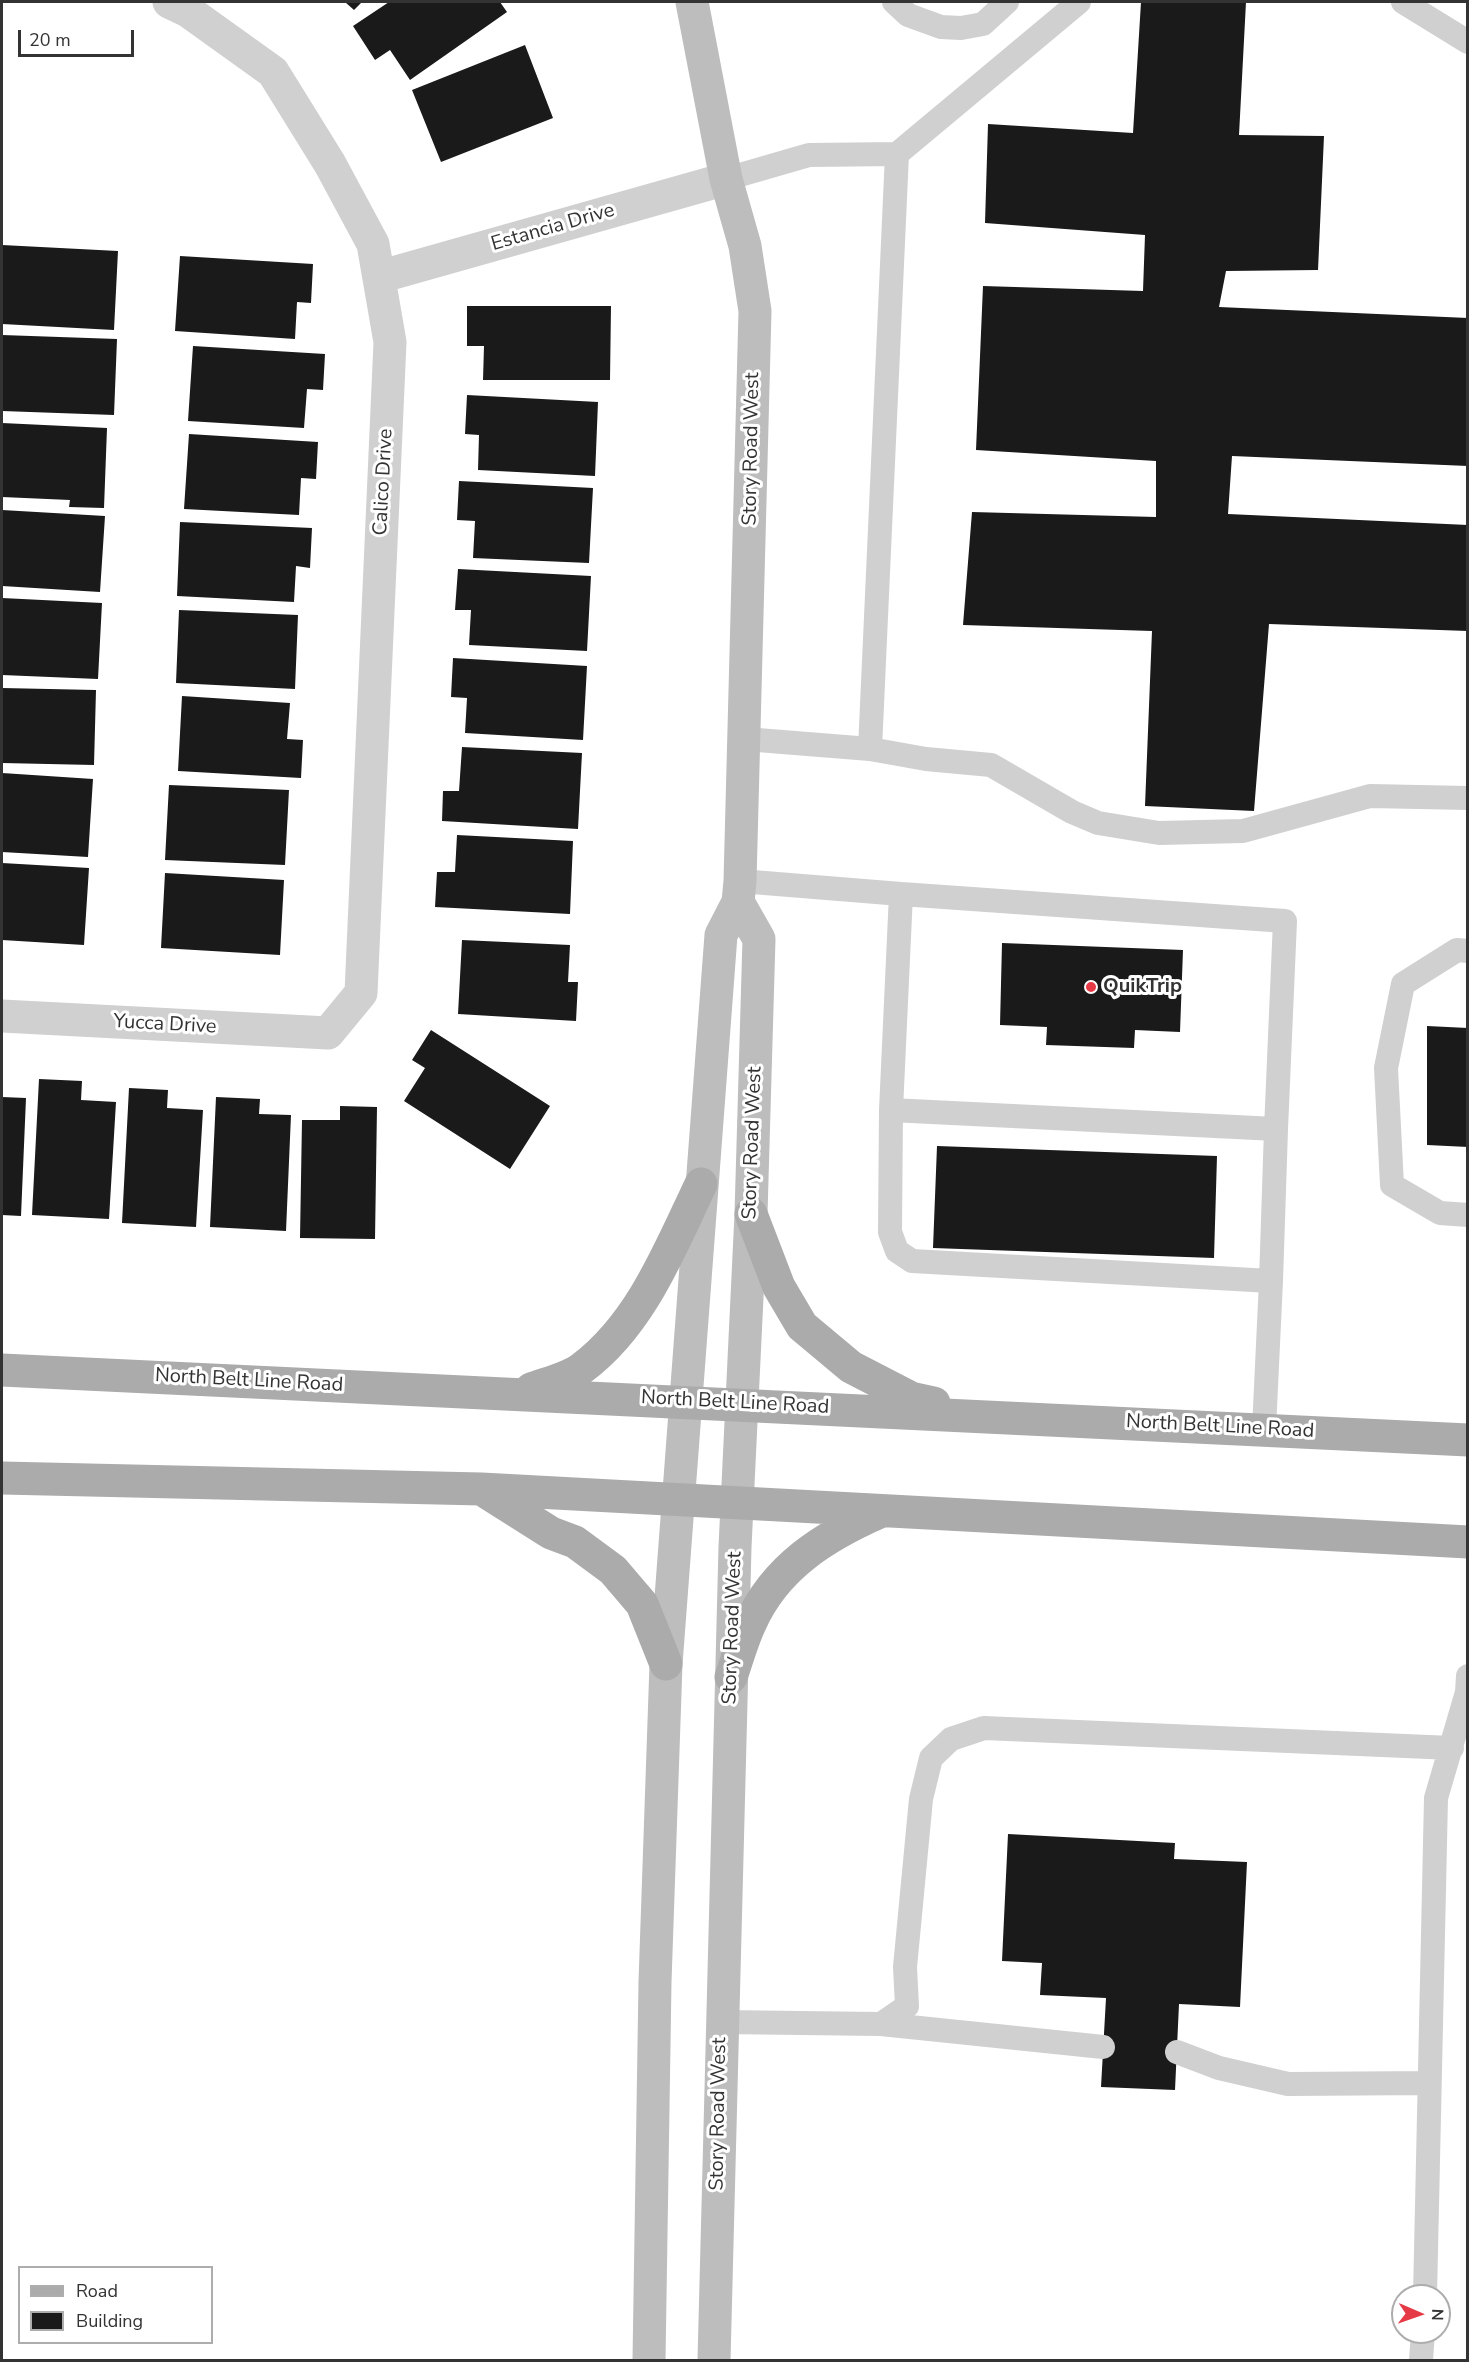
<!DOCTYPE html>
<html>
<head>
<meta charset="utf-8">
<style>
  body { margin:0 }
  #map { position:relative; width:1469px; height:2362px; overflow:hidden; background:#fff; font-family:"Nunito Sans",sans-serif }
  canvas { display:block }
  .frame { position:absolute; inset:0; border:3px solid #333; pointer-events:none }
  .legend { position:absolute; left:18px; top:2266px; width:195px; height:78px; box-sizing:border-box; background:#fff; border:2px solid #adadad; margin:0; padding:8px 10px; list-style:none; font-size:18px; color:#333 }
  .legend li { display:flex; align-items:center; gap:12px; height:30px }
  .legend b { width:30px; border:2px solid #adadad }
  .north { position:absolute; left:1391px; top:2284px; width:60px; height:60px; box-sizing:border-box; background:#fff; border:2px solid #adadad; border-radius:50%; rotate:92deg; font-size:16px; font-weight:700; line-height:24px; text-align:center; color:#333 }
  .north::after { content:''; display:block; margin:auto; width:21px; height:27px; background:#e63946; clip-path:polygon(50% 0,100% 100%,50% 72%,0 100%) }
  .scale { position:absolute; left:18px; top:30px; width:116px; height:27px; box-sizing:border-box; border:3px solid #333; border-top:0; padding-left:8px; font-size:18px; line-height:21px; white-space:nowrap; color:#333; -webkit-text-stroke:4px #fff; paint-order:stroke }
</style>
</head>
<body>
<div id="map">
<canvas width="1469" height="2362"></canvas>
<div class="frame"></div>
<ul class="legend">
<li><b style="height:8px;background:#ababab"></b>Road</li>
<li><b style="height:16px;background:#1a1a1a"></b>Building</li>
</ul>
<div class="north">N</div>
<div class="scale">20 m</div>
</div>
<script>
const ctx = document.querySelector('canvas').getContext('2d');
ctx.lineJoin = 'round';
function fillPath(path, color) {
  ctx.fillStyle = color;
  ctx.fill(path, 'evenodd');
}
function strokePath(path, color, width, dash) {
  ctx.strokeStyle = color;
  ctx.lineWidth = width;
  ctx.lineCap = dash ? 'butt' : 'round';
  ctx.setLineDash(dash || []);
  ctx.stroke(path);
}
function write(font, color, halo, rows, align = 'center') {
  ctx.font = font + ' "Nunito Sans",sans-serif';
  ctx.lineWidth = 6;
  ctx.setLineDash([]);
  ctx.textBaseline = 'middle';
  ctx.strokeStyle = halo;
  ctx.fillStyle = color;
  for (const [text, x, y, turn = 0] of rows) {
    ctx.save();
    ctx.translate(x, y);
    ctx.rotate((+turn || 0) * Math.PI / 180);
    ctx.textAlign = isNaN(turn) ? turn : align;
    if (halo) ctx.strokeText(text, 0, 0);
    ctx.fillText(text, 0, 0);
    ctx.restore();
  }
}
fillPath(new Path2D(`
  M 345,2 L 362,2 L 354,10 Z
  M 389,2 L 500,2 L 507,12 L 410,80 L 390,50 L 375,60 L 353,26 Z
  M 1141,2 L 1246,2 L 1239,135 L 1324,136 L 1318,270 L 1226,271 L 1219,307 L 1468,318 L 1468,466 L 1232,456 L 1228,514 L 1468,525 L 1468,631 L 1269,624 L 1254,811 L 1145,806 L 1152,631 L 963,625 L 972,512 L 1156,517 L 1156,461 L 976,450 L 983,286 L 1143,291 L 1145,235 L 985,223 L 988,124 L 1133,133 Z
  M 525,45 L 553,118 L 441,162 L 412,90 Z
  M 2,245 L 118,251 L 114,330 L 2,324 Z
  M 180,256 L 313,264 L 311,303 L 297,302 L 295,339 L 175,331 Z
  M 467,306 L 611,306 L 610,380 L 483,380 L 484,346 L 467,346 Z
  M 2,335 L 117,339 L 114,415 L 2,411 Z
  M 193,346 L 325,354 L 323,390 L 307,389 L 304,428 L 188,421 Z
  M 467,395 L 598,402 L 595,476 L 478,470 L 479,435 L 465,434 Z
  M 2,423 L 107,428 L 104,508 L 69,507 L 70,500 L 2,497 Z
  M 189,434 L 318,442 L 316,479 L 301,478 L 299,515 L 184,509 Z
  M 459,481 L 593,488 L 589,563 L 473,558 L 475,521 L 457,520 Z
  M 2,510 L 105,516 L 100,592 L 2,586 Z
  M 180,522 L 312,528 L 310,568 L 296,566 L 294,602 L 177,596 Z
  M 458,569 L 591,576 L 587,651 L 469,645 L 471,610 L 455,610 Z
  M 2,598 L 102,603 L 98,679 L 2,675 Z
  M 179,610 L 298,615 L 295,689 L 176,683 Z
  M 453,658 L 587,666 L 583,740 L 465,733 L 467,698 L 451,697 Z
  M 2,688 L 96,690 L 94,765 L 2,763 Z
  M 182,696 L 290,703 L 287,739 L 303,740 L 301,778 L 178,771 Z
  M 462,747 L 582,753 L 578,829 L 442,821 L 443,791 L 459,791 Z
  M 2,773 L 93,779 L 88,857 L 2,852 Z
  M 169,785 L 289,790 L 285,865 L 165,860 Z
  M 457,835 L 573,841 L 570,914 L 435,907 L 437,872 L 455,872 Z
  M 2,863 L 89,868 L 84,945 L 2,940 Z
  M 165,873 L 284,880 L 280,955 L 161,948 Z
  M 462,940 L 570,945 L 568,982 L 578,982 L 576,1021 L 458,1014 Z
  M 1002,943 L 1183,950 L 1180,1032 L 1135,1030 L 1134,1048 L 1046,1045 L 1047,1027 L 1000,1025 Z
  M 1427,1026 L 1468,1028 L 1468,1147 L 1427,1145 Z
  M 431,1030 L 550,1106 L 510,1169 L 404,1101 L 425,1068 L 412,1060 Z
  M 39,1079 L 82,1081 L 81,1100 L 116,1102 L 109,1219 L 32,1215 Z
  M 129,1088 L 168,1090 L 167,1108 L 203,1110 L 196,1227 L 122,1223 Z
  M 2,1097 L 26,1098 L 21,1216 L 2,1215 Z
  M 216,1097 L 260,1099 L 259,1114 L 291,1115 L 286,1231 L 210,1227 Z
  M 340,1106 L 377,1107 L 375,1239 L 300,1238 L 302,1120 L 340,1120 Z
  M 937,1146 L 1217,1156 L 1214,1258 L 933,1248 Z
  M 1008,1834 L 1175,1843 L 1174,1859 L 1247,1862 L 1240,2007 L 1179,2004 L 1175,2090 L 1101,2087 L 1106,1998 L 1040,1995 L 1042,1963 L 1002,1961 Z`), '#1a1a1a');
strokePath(new Path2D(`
  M 894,2 L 908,15 L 941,27 L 961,28 L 983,24 L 1007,2
  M 1403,2 L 1468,42
  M 897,154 L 1079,2
  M 726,179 L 809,155 L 897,154 L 870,749 L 926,759 L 991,765 L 1072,812 L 1098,823 L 1159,833 L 1243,831 L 1370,796 L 1468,798
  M 745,739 L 870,749
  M 740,881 L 901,894 L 891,1110 L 890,1232 L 897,1251 L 912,1261 L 1271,1281 L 1264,1429
  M 901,894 L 1285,921 L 1276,1129
  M 1468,951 L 1457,950 L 1403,984 L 1386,1068 L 1392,1185 L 1440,1213 L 1468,1215
  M 891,1110 L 1276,1129 L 1271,1281
  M 721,2022 L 881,2024 L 907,2006 L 905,1967 L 921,1799 L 931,1758 L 951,1739 L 984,1728 L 1452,1748
  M 881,2024 L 1103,2047
  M 1177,2052 L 1219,2068 L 1288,2084 L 1429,2083
  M 1425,2296 L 1436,1798 L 1467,1692 L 1468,1676
  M 1421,2360 L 1423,2332`), '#d0d0d0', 24);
strokePath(new Path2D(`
  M 379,277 L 726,179
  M 2,1016 L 328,1033 L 361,993 L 390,342 L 373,244 L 330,164 L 273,72 L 188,11 L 169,2`), '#d0d0d0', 33);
strokePath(new Path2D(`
  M 649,2360 L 655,1982 L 666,1664 L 721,935 L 738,902 L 740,881 L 755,311 L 745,246 L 726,179 L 692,2
  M 714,2360 L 735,1547 L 751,1214 L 759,939 L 738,902`), '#bdbdbd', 33);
strokePath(new Path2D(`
  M 751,1214 L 779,1287 L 802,1326 L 851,1367 L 911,1398 L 934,1403
  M 2,1370 L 1468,1440
  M 531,1389 C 547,1383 569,1378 582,1368 C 641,1324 670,1249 701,1184
  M 2,1478 L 481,1489 L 1468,1542
  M 483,1490 L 551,1533 L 575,1542 L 613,1570 L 642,1604 L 666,1664
  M 731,1677 C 737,1660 742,1641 750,1624 C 775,1567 825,1536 880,1512`), '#ababab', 33);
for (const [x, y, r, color] of [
  [1091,987,6,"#e63946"]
]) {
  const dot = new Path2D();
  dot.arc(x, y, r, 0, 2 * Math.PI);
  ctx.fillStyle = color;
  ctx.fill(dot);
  strokePath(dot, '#fff', 2);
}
write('20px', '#333', '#fff', [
  ["Estancia Drive",553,228,-16],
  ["Story Road West",752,449,-89],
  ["Calico Drive",384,482,-87],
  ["Yucca Drive",165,1025,3],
  ["Story Road West",753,1143,-88],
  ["North Belt Line Road",249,1381,3],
  ["North Belt Line Road",735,1403,3],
  ["North Belt Line Road",1220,1427,3],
  ["Story Road West",733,1628,-88],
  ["Story Road West",719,2114,-89]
]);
write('bold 20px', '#333', '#fff', [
  ["QuikTrip",1103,987]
], 'left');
</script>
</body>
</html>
